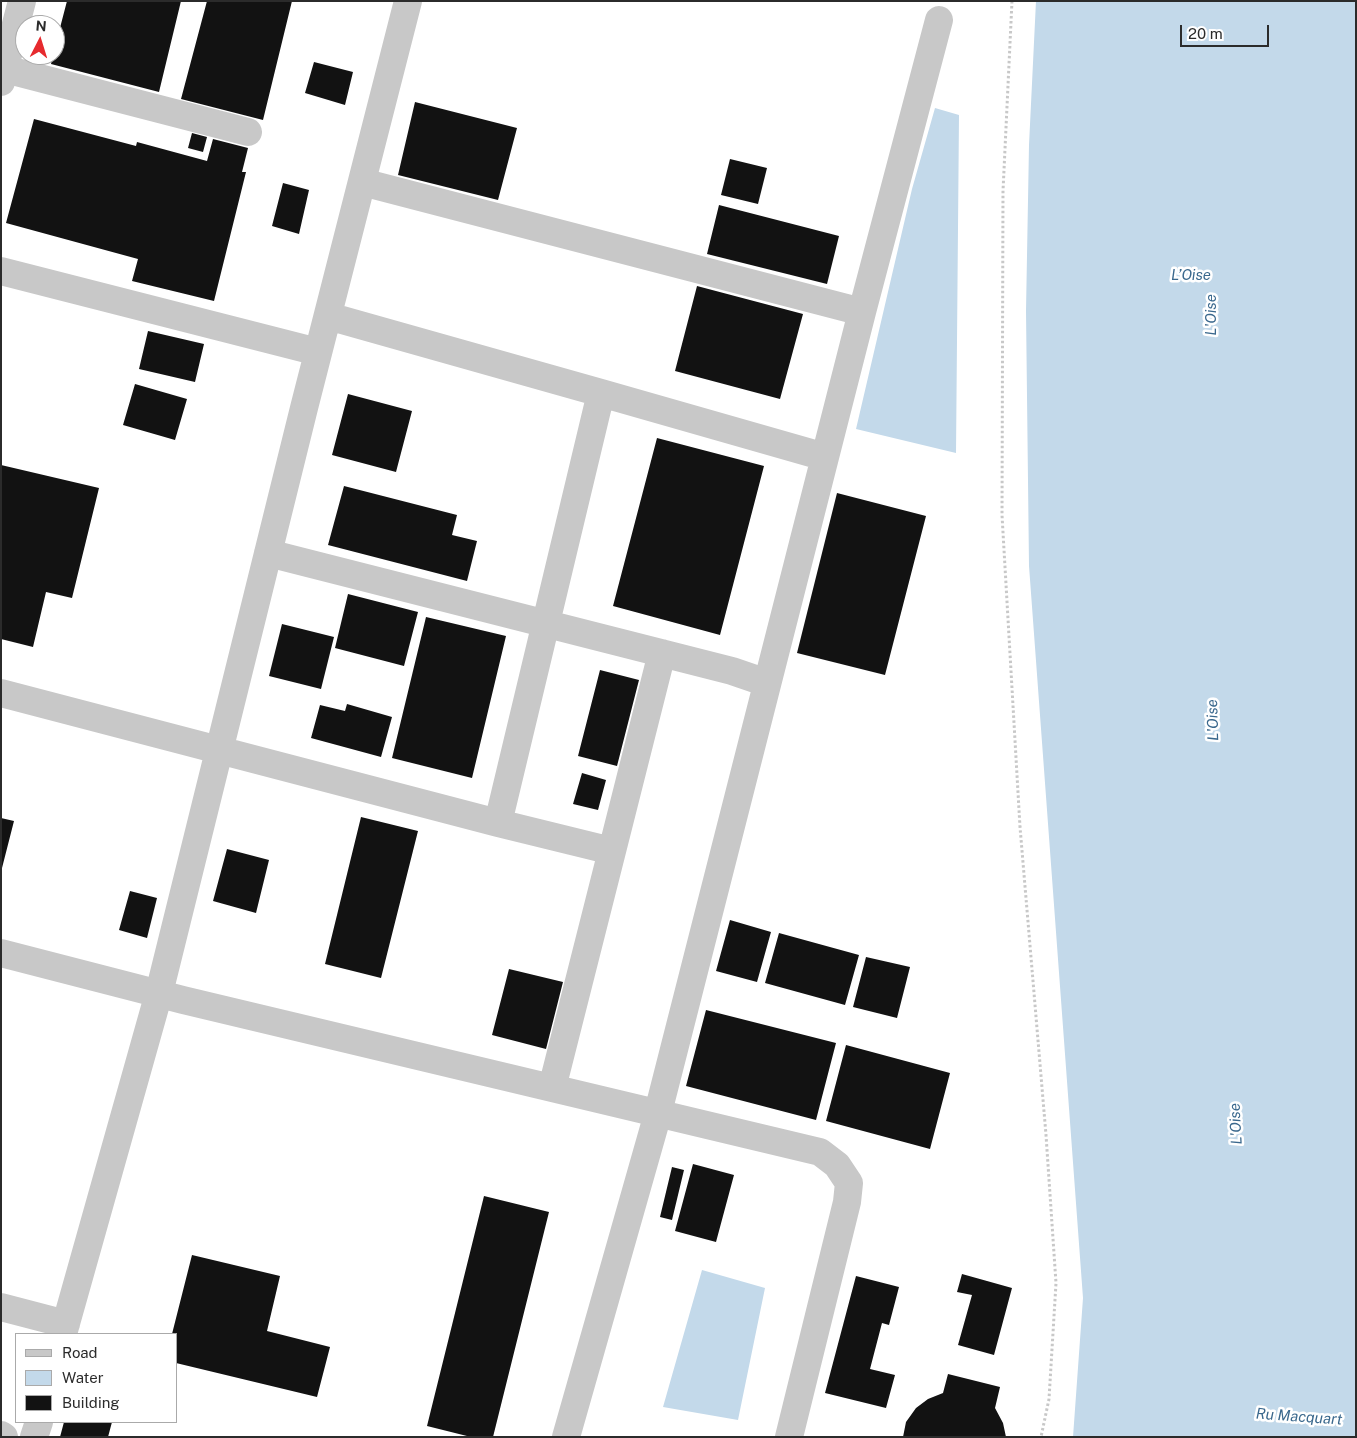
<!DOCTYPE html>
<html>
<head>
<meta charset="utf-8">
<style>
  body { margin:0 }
  #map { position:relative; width:1357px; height:1438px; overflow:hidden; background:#fff; font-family:"Public Sans",sans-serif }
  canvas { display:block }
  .frame { position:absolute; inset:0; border:2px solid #2b2b2b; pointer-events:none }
  .legend { position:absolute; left:15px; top:1333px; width:162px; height:90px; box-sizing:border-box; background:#fff; border:1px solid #aaa; margin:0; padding:6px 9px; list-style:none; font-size:15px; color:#2b2b2b }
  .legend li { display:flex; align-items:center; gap:10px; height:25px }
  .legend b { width:25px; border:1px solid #aaa }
  .north { position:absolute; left:15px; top:15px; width:50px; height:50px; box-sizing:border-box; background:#fff; border:1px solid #aaa; border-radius:50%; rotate:5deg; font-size:14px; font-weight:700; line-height:20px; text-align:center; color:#2b2b2b }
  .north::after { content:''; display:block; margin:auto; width:18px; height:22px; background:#e62a2e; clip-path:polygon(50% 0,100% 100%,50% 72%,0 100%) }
  .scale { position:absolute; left:1180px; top:25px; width:89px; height:22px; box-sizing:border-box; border:2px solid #2b2b2b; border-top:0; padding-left:6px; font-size:15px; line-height:18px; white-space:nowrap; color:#2b2b2b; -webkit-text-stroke:4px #fff; paint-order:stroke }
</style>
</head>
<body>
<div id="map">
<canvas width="1357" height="1438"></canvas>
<div class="frame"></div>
<ul class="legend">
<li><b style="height:6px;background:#c8c8c8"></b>Road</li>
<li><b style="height:14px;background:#c3d9ea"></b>Water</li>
<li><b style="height:14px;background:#121212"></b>Building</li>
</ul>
<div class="north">N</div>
<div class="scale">20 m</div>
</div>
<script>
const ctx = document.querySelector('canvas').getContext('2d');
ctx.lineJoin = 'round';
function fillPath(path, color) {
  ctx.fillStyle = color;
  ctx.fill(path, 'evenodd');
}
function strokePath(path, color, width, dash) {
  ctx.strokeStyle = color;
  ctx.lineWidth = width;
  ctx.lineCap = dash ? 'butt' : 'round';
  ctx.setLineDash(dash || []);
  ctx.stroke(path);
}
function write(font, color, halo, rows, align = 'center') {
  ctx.font = font + ' "Public Sans",sans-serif';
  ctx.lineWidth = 5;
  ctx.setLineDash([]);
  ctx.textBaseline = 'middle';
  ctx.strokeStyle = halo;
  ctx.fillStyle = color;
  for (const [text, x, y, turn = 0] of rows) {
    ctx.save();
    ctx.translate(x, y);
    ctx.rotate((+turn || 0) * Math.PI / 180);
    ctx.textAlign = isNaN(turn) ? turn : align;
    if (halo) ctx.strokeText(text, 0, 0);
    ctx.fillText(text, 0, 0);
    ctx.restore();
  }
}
fillPath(new Path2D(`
  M 1036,1 L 1356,1 L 1356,1437 L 1073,1437 L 1083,1298 L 1029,566 L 1026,311 L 1029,145 Z
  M 935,108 L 959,115 L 956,453 L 856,429 L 912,189 Z
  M 702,1270 L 765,1288 L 738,1420 L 663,1407 Z`), '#c3d9ea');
fillPath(new Path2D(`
  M 67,1 L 181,1 L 159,92 L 51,64 L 53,55 L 55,55 L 55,47 Z
  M 207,1 L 292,1 L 263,120 L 181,99 Z
  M 314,62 L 353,72 L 345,105 L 305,93 Z
  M 415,102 L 517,128 L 498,200 L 398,175 Z
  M 34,119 L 136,146 L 137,142 L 207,161 L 213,139 L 248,148 L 242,172 L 246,172 L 214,301 L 132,281 L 138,259 L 6,223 Z
  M 192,133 L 207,137 L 203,152 L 188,148 Z
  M 730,159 L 767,168 L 758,204 L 721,195 Z
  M 283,183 L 309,190 L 299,234 L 272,226 Z
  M 719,205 L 839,236 L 827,284 L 707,254 Z
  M 697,286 L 803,314 L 780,399 L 675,371 Z
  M 148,331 L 204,344 L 195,382 L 139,369 Z
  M 135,384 L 187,399 L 175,440 L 123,425 Z
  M 348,394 L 412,411 L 396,472 L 332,455 Z
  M 657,438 L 764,466 L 720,635 L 613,606 Z
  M 1,465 L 99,488 L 72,598 L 46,592 L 33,647 L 1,639 Z
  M 344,486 L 457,515 L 452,535 L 477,541 L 467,581 L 328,545 Z
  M 837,493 L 926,516 L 885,675 L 797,653 Z
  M 348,594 L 418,612 L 404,666 L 335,648 Z
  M 426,617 L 506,636 L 472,778 L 392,758 Z
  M 282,624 L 334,637 L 321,689 L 269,676 Z
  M 600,670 L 639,680 L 617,766 L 578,756 Z
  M 347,704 L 392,717 L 381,757 L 311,738 L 320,705 L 345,711 Z
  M 582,773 L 606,780 L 598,810 L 573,804 Z
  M 361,817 L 418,831 L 381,978 L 325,964 Z
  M 1,818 L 14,821 L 2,868 L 1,868 Z
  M 227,849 L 269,860 L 256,913 L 213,901 Z
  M 130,891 L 157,898 L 147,938 L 119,930 Z
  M 730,920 L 771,932 L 757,982 L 716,971 Z
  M 779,933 L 859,955 L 845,1005 L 765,983 Z
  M 866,957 L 910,967 L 897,1018 L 853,1007 Z
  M 509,969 L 563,982 L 546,1049 L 492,1035 Z
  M 706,1010 L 836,1043 L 816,1120 L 686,1086 Z
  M 846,1045 L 950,1073 L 930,1149 L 826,1121 Z
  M 693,1164 L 734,1175 L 716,1242 L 675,1231 Z
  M 672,1167 L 684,1170 L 672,1220 L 660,1217 Z
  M 484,1196 L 549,1212 L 493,1437 L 471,1437 L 427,1426 Z
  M 192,1255 L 280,1276 L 267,1331 L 330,1347 L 317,1397 L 176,1363 L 176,1334 L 172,1334 Z
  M 962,1274 L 1012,1288 L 994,1355 L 958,1345 L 972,1295 L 957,1292 Z
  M 856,1276 L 899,1287 L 889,1325 L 882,1323 L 870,1369 L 895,1375 L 886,1408 L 825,1393 Z
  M 948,1374 L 1000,1387 L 995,1408 L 1003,1423 L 1006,1437 L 903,1437 L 906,1422 L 916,1408 L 928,1399 L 943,1393 Z
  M 64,1422 L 112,1422 L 108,1437 L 60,1437 Z`), '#121212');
strokePath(new Path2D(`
  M 1012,1 L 1003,191 L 1002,515 L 1020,827 L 1046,1135 L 1056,1283 L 1049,1399 L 1041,1437`), '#c8c8c8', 3, [2.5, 2.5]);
strokePath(new Path2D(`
  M 1,68 L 248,132
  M 1,82 L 22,1
  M 362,182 L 862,312
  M 1,271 L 318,352
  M 328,316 L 601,393
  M 268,553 L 732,671 L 767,683
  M 1,693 L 498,823 L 612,851 L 552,1088
  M 498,823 L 601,393 L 825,457
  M 612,851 L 662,653
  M 1,953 L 183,1000 L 820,1152 L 837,1165 L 849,1183 L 847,1202 L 789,1437
  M 1,1307 L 66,1324
  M 63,1334 L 159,993 L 304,408 L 408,1
  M 1,1435 L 4,1437
  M 34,1437 L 39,1422
  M 566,1437 L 655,1124 L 862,312 L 939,20`), '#c8c8c8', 28);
write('italic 15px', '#3a688d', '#fff', [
  ["L’Oise",1191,275],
  ["L'Oise",1211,315,-90],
  ["L'Oise",1213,720,-92],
  ["L'Oise",1236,1124,-93],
  ["Ru Macquart",1299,1417,4]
]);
</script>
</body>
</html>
